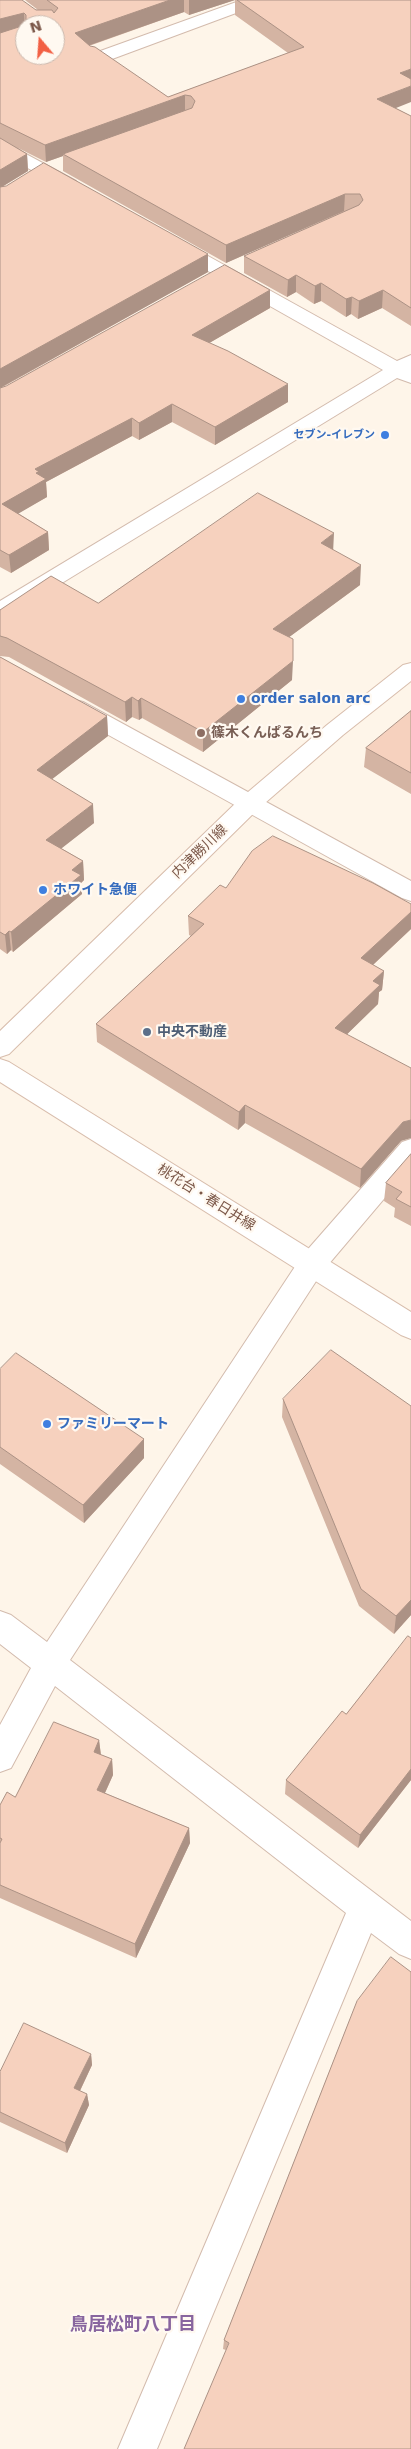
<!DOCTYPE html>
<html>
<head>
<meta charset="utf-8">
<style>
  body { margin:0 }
  #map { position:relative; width:411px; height:2449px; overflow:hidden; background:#fef5e9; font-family:"DejaVu Sans",sans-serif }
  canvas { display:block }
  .north { position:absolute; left:15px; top:15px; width:50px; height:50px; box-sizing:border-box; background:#fff9f1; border:1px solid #cbb9ae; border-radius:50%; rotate:342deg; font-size:14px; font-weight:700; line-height:20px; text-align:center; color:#7c5849 }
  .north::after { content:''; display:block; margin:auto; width:18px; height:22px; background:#f26044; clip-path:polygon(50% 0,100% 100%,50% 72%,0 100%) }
</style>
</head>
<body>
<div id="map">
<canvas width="411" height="2449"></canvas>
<div class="north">N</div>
</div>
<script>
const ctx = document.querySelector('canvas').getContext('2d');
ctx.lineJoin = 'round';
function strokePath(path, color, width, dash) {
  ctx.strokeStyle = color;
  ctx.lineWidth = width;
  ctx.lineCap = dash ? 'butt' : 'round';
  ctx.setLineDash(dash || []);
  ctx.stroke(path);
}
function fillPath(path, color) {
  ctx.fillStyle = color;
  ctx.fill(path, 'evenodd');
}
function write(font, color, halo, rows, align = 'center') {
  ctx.font = font + ' "DejaVu Sans","Noto Sans JP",sans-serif';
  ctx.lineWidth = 4.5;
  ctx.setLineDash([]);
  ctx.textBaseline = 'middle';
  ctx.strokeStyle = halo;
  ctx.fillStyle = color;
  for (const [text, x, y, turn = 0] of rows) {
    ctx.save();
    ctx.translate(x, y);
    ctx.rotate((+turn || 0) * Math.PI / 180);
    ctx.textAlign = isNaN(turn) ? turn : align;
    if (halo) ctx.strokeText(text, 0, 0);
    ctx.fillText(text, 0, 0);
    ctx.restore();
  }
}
const street = new Path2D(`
  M 242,0 L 265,0 L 263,3 L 104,62 L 92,62 L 90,58 L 92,54 Z
  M 0,140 L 76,181 L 79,185 L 76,189 L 64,189 L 0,152 Z
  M 175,239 L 181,241 L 397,361 L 411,355 L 411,383 L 397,378 L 8,616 L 0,618 L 0,601 L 383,370 L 169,249 L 166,245 L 169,241 Z
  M 75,700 L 83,702 L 411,881 L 411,901 L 402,898 L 67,712 L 64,707 L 67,702 Z
  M 411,1139 L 411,1167 L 322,1272 L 70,1660 L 411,1921 L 411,1959 L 399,1954 L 371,1933 L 157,2449 L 118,2449 L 346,1913 L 55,1686 L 11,1768 L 0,1772 L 0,1725 L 31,1668 L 0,1644 L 0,1611 L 11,1615 L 47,1642 L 302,1256 L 402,1142 Z`);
const secondary = new Path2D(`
  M 411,663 L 411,681 L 343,735 L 257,810 L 9,1054 L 0,1057 L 0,1031 L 241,798 L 327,725 L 403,665 Z
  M 0,1059 L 9,1062 L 411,1312 L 411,1339 L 401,1335 L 0,1082 Z`);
strokePath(street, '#d3bbad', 2);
strokePath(secondary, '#d8bdac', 2);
fillPath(street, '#fff');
fillPath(secondary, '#fff');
fillPath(new Path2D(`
  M 0,0 L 38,10 L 25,0 L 411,0 L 396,108 L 411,116 L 411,326 L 382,308 L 358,319 L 351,314 L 346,317 L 321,301 L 314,304 L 296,292 L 287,297 L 244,273 L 244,256 L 344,211 L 226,263 L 63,171 L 63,156 L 46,162 L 18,148 L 27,154 L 28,171 L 2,187 L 208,254 L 208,272 L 1,388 L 270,290 L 270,308 L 209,343 L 288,402 L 215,445 L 172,422 L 139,440 L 132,436 L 46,482 L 47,497 L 18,513 L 48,532 L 49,550 L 11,573 L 0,567 ZM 235,0 L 235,15 L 288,53 L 168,97 L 89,46 L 184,12 L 189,15 Z
  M 333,550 L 360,585 L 289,637 L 292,680 L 203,752 L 142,718 L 139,720 L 132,717 L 126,722 L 9,657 L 0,656 L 0,610 L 98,603 Z
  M 0,657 L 107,716 L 108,736 L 52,779 L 94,823 L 61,848 L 83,861 L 84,880 L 81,883 L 82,894 L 13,952 L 11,950 L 7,954 L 0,949 Z
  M 411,711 L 411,794 L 364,767 L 366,748 Z
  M 226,888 L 411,904 L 411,929 L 373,965 L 384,971 L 382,990 L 379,992 L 378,1004 L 347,1034 L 401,1141 L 360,1188 L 245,1123 L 238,1130 L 97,1042 L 96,1024 L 191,936 L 189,935 L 188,916 Z
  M 411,1154 L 411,1226 L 394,1217 L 395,1208 L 384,1201 L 386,1183 Z
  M 0,1369 L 144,1439 L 144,1458 L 84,1523 L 0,1464 Z
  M 283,1399 L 411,1406 L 411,1615 L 394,1634 L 359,1606 L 282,1417 Z
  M 411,1638 L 411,1780 L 358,1848 L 285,1794 L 286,1780 L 346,1714 Z
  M 99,1740 L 101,1755 L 112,1759 L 113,1775 L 105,1793 L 189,1828 L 190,1843 L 136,1958 L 0,1898 L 0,1805 L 15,1797 Z
  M 357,2001 L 226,2350 L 223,2349 L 224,2340 Z
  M 91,2054 L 92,2065 L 80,2091 L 87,2094 L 89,2105 L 67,2153 L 0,2122 L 0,2072 Z`), '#d4b4a3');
fillPath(new Path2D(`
  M 170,0 L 184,0 L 184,12 L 76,50 L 75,33 Z
  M 189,0 L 235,0 L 189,15 Z
  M 24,13 L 25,30 L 0,36 L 0,19 Z
  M 411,69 L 411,86 L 400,73 Z
  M 411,86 L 411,102 L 376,116 L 377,99 Z
  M 185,95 L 185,112 L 63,154 L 63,156 L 46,162 L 45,145 Z
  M 27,154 L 28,171 L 0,188 L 0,170 Z
  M 345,194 L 344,211 L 226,263 L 226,245 Z
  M 208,254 L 208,272 L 0,388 L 0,369 Z
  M 296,275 L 296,292 L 287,297 L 288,280 Z
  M 321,283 L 321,301 L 314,304 L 315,286 Z
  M 270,290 L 270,308 L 192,353 L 192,335 Z
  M 383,290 L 382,308 L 358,319 L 359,301 Z
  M 352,297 L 351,314 L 346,317 L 346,299 Z
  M 288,384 L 288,402 L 215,445 L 215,427 Z
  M 172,404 L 172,422 L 139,440 L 139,423 Z
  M 132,418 L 132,436 L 46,482 L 47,497 L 4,522 L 2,504 L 35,469 Z
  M 48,532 L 49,550 L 11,573 L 9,555 Z
  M 334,533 L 333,553 L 321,543 Z
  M 361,565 L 360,585 L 273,649 L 273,629 Z
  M 293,661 L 292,680 L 203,752 L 203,732 Z
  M 132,697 L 132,717 L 126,722 L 125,702 Z
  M 141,698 L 142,718 L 139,720 L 138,701 Z
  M 107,716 L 108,736 L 38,790 L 37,770 Z
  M 93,804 L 94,823 L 48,859 L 46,840 Z
  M 83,861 L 84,880 L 81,883 L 82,894 L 13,952 L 11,932 L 72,870 Z
  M 411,912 L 411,929 L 360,977 L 361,958 Z
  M 9,931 L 11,950 L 7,954 L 5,935 Z
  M 384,971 L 382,990 L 379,992 L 378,1004 L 334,1047 L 335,1028 L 373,981 Z
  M 245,1105 L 245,1123 L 238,1130 L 239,1112 Z
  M 411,1120 L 411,1138 L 401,1141 L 360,1188 L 361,1169 L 403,1122 Z
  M 144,1439 L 144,1458 L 84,1523 L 83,1505 Z
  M 411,1600 L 411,1615 L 394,1634 L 396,1616 Z
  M 99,1740 L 101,1756 L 94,1752 Z
  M 112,1759 L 113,1775 L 99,1806 L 97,1790 Z
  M 411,1769 L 411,1780 L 358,1848 L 360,1835 Z
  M 189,1828 L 190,1843 L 136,1958 L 135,1944 Z
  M 91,2054 L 92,2065 L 76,2099 L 74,2088 Z
  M 87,2094 L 89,2105 L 67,2153 L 65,2143 Z`), '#ac9285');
const building = new Path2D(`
  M 0,0 L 22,0 L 36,10 L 52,10 L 54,13 L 58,8 L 47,0 L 170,0 L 75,33 L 90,46 L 95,47 L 168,97 L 304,47 L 237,0 L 411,0 L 411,69 L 400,73 L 411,79 L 411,86 L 377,99 L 411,116 L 411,308 L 383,290 L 359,301 L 352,297 L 346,299 L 321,283 L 315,286 L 296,275 L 288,280 L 244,256 L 359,205 L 363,200 L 360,194 L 345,194 L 226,245 L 63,154 L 192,108 L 195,101 L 191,96 L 185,95 L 45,145 L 0,123 L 0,33 L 25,25 L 25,55 L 55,55 L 55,25 L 26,25 L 26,15 L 24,13 L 0,19 Z
  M 0,138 L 27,154 L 0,170 Z
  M 44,163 L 208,254 L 0,369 L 0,187 L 6,186 Z
  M 225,265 L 270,290 L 192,335 L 228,351 L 288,384 L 215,427 L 172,404 L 139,423 L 132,418 L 35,469 L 39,472 L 36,473 L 46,479 L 2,504 L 48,532 L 9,555 L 0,550 L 0,388 L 6,386 Z
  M 258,493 L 334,533 L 321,543 L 361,565 L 273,629 L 293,639 L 293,661 L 203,732 L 141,698 L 138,701 L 132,697 L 125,702 L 7,638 L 0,636 L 0,610 L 51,576 L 98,603 Z
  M 0,657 L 107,716 L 37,770 L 93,804 L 46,840 L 83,861 L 72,870 L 81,875 L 11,932 L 9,931 L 5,935 L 0,932 Z
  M 411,711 L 411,773 L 366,748 Z
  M 273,836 L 373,883 L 411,904 L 411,912 L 361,958 L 384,971 L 373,981 L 380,985 L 335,1028 L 411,1068 L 411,1120 L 403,1122 L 361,1169 L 245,1105 L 239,1112 L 96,1024 L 204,924 L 188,916 L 220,885 L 226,888 L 252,851 Z
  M 411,1154 L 411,1207 L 396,1199 L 402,1192 L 386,1183 Z
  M 331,1350 L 411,1406 L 411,1600 L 396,1616 L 361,1589 L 283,1399 Z
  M 16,1353 L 144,1439 L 83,1505 L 0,1447 L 0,1369 Z
  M 408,1636 L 411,1638 L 411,1769 L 360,1835 L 286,1780 L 342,1711 L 346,1714 Z
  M 54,1722 L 99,1740 L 94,1752 L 112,1759 L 97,1790 L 189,1828 L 135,1944 L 0,1885 L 0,1843 L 2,1839 L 0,1838 L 0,1805 L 7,1792 L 15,1797 Z
  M 391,1957 L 411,1972 L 411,2449 L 184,2449 L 229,2343 L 224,2340 L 357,2001 Z
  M 24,2023 L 91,2054 L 74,2088 L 87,2094 L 65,2143 L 0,2112 L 0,2072 Z`);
fillPath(building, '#f6d1be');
strokePath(building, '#ac9285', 1);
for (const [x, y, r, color] of [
  [385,435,5,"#3f7fe0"],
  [241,699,5,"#3f7fe0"],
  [201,733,5,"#8d6e63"],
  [43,890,5,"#3f7fe0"],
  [147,1032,5,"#5c6f8a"],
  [47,1424,5,"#3f7fe0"]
]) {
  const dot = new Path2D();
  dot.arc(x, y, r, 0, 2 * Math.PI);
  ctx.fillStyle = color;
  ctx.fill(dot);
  strokePath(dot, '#fff9f1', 2);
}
write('bold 11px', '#366cbe', '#fff9f1', [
  ["セブン-イレブン",375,435]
], 'right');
write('bold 14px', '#366cbe', '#fff9f1', [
  ["order salon arc",251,699],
  ["ホワイト急便",53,890],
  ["ファミリーマート",57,1424]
], 'left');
write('bold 14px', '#785e54', '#fff9f1', [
  ["篠木くんぱるんち",211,733]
], 'left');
write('14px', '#7c5849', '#fff9f1', [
  ["内津勝川線",200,852,-44],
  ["桃花台・春日井線",206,1198,32]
]);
write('bold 14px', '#4e5e75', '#fff9f1', [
  ["中央不動産",157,1032]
], 'left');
write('bold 18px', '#88659f', '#fff9f1', [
  ["鳥居松町八丁目",133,2325]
]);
</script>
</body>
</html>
